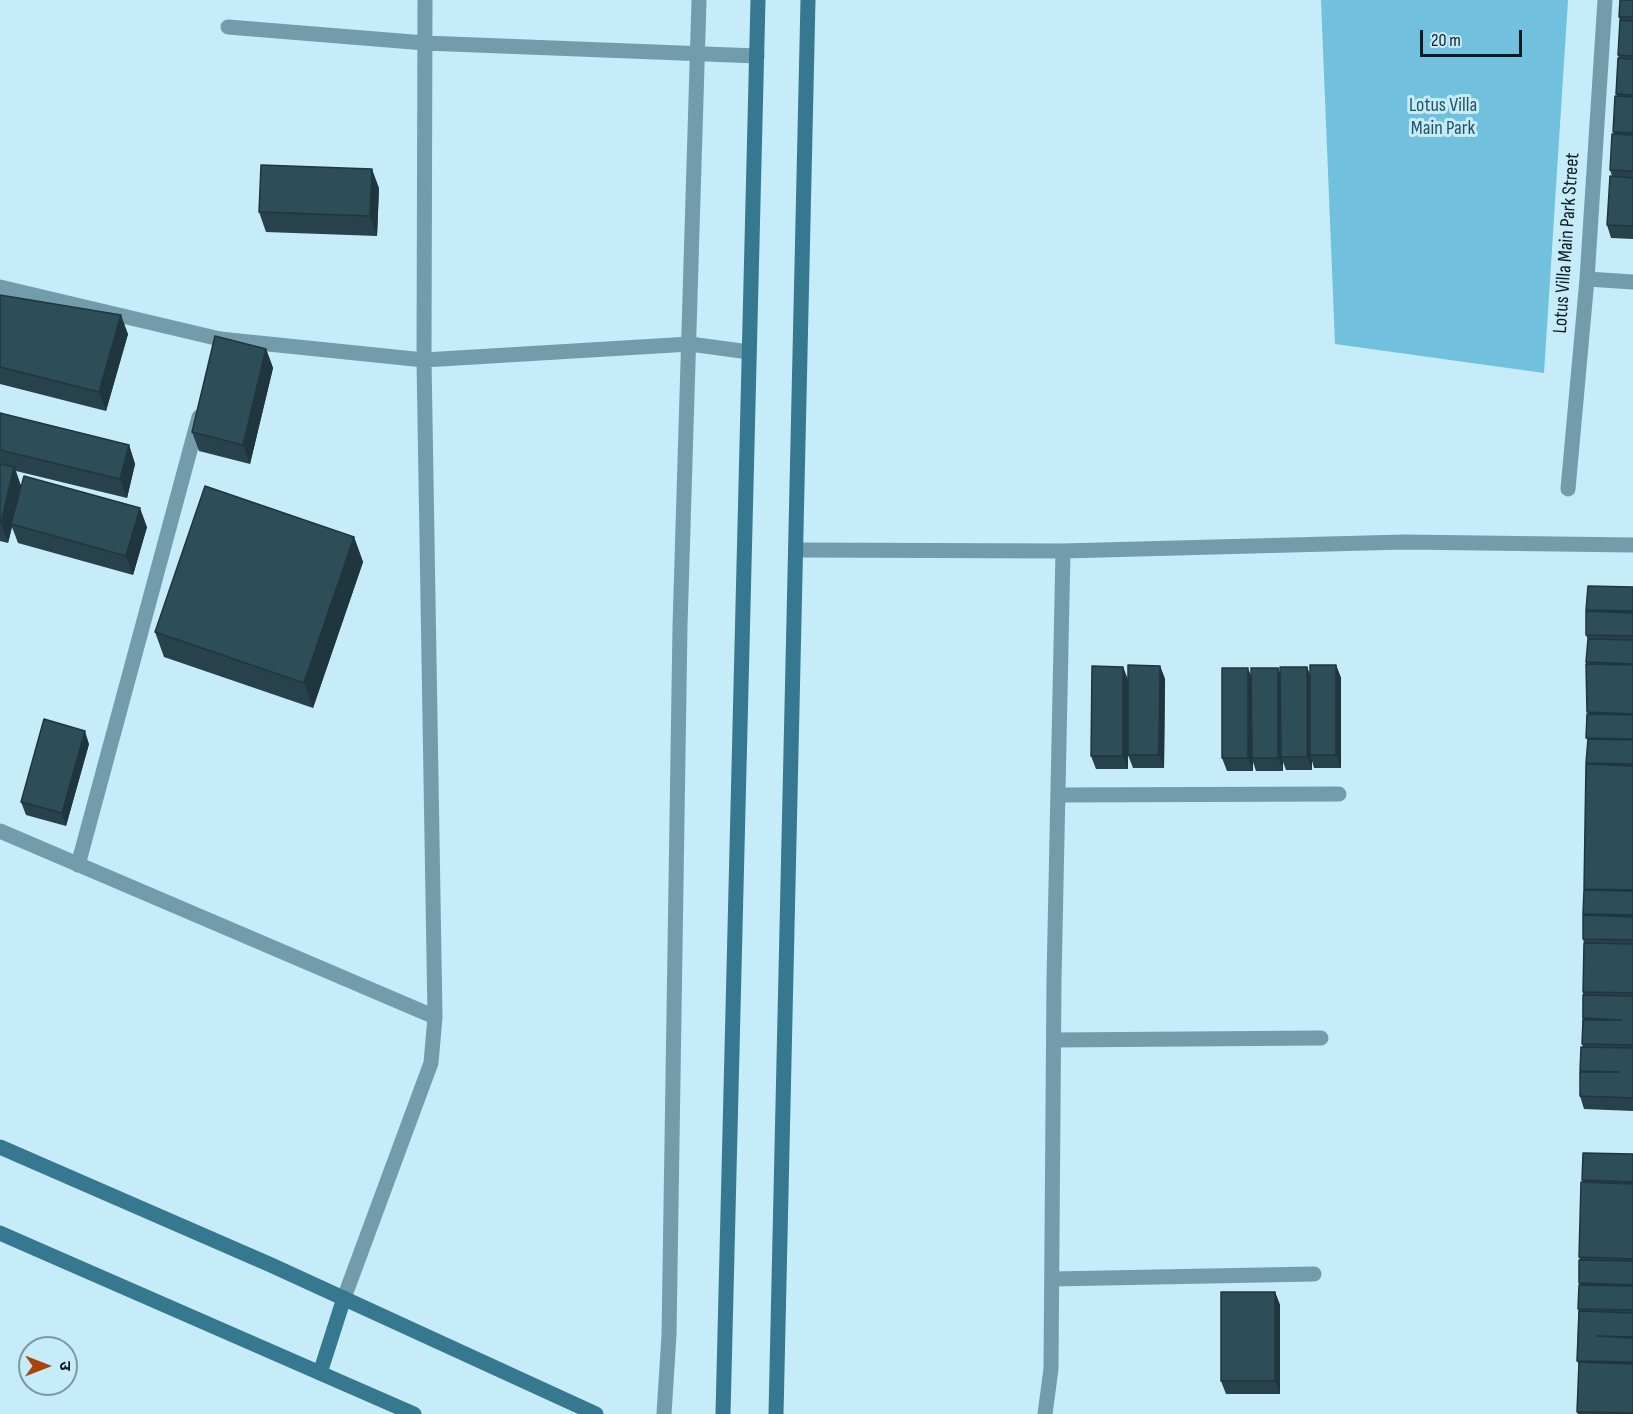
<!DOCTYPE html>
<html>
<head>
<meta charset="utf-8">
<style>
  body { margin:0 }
  #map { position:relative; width:1633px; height:1414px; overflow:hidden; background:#c6ebf9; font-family:"Sofia Sans Condensed","Noto Sans Devanagari",sans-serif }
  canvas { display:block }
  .north { position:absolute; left:18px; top:1336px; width:60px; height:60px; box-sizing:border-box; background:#c6ebf9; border:2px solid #7c98a2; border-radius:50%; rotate:90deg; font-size:16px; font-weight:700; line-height:24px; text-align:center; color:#0d1b20 }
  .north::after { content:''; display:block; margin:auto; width:21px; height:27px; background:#a8440c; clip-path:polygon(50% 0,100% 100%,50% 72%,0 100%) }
  .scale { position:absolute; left:1420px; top:30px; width:102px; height:27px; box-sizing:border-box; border:3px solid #0d1b20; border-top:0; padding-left:8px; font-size:18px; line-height:21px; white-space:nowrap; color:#0d1b20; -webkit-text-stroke:4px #c6ebf9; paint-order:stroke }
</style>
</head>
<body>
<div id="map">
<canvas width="1633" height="1414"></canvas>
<div class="north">उ</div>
<div class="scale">20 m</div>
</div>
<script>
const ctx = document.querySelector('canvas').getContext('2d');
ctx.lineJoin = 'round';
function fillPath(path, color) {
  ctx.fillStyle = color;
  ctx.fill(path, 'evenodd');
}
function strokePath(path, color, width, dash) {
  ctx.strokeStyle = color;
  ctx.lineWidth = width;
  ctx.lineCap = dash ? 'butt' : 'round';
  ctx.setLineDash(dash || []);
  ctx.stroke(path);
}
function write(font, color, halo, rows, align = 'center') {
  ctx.font = font + ' "Sofia Sans Condensed",sans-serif';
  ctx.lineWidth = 6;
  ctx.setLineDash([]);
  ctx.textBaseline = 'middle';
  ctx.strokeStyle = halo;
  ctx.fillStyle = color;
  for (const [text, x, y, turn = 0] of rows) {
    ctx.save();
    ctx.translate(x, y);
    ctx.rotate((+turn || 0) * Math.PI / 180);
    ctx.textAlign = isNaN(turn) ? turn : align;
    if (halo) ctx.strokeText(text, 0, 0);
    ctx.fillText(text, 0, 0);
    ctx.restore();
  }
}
fillPath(new Path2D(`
  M 1321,0 L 1568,0 L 1544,373 L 1335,344 Z`), '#70c0de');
strokePath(new Path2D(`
  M 1587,279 L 1633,282
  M 1568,489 L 1587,279 L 1605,0
  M 664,1414 L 669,1335 L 680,626 L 699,0`), '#729cac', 15);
strokePath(new Path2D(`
  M 228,27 L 425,43 L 757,56
  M 0,287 L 220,339 L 424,360 L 690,344 L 749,352
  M 796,550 L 1063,551 L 1404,542 L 1633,545
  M 1058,795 L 1339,794
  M 0,831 L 435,1017
  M 78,865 L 199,417
  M 1054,1040 L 1321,1038
  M 1052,1279 L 1314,1274
  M 344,1298 L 431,1063 L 435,1017 L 424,360 L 425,0
  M 1045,1414 L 1051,1369 L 1054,980 L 1063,551`), '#729cac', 15);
strokePath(new Path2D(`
  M 0,1147 L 271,1265 L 596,1414
  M 0,1233 L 414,1414
  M 320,1373 L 344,1298
  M 723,1414 L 758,0
  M 776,1414 L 808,0`), '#35788f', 15);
fillPath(new Path2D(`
  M 1633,0 L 1633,239 L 1611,238 L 1607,225 L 1612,176 L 1610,170 L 1617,96 L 1616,94 L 1619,59 L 1618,55 L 1620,21 L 1619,17 Z
  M 379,188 L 377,236 L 266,232 L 259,212 Z
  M 0,295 L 128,334 L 106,411 L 0,384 Z
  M 266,349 L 273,368 L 250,464 L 199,451 L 192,432 Z
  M 0,413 L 129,445 L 135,464 L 127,498 L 16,471 L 21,486 L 147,527 L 133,575 L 18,543 L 12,527 L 8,543 L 0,541 Z
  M 354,537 L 363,562 L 313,708 L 164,657 L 155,632 Z
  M 1633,587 L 1633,1111 L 1584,1109 L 1580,1096 L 1580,1071 L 1583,1047 L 1582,1044 L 1584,943 L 1583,939 L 1588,740 L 1586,738 L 1588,714 L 1586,662 L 1588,640 L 1586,635 L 1586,610 Z
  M 1336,665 L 1341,678 L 1341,768 L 1314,768 L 1312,761 L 1312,770 L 1286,770 L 1283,762 L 1283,771 L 1256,771 L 1253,762 L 1253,771 L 1227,771 L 1222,758 L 1251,676 L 1278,668 L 1280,674 L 1307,667 L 1310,675 Z
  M 1160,666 L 1165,679 L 1164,768 L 1133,768 L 1128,755 Z
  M 1123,667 L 1128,680 L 1128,769 L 1096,769 L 1091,756 Z
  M 89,744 L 66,826 L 26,815 L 21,802 Z
  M 1633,1154 L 1633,1414 L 1578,1414 L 1577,1412 L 1579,1364 L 1577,1361 L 1580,1260 L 1579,1257 L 1583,1183 L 1582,1180 Z
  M 1275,1292 L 1280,1305 L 1280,1394 L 1226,1394 L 1221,1381 Z`), '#27424d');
fillPath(new Path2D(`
  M 372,169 L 379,188 L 377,236 L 370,216 Z
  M 121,315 L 128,334 L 106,411 L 99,392 Z
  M 266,349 L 273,368 L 250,464 L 243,445 Z
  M 129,445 L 135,464 L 127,498 L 120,479 Z
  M 14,467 L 21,486 L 11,524 L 12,527 L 8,543 L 1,523 Z
  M 140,508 L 147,527 L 133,575 L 126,556 Z
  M 354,537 L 363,562 L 313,708 L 304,683 Z
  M 1336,665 L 1341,678 L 1341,768 L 1336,755 Z
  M 1160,666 L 1165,679 L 1164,768 L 1159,755 Z
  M 1123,667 L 1128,680 L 1128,769 L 1123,756 Z
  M 1307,667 L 1312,680 L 1310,755 L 1312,761 L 1312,770 L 1307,757 Z
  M 1248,668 L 1253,681 L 1252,758 L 1253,762 L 1253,771 L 1248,758 Z
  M 1278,668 L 1283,681 L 1281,757 L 1283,762 L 1283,771 L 1278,758 Z
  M 85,731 L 89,744 L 66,826 L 62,813 Z
  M 1275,1292 L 1280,1305 L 1280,1394 L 1275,1381 Z`), '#20363e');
const building = new Path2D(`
  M 1620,0 L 1633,0 L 1633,17 L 1619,17 Z
  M 1620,20 L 1633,21 L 1633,56 L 1618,55 Z
  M 1618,58 L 1633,59 L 1633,95 L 1616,94 Z
  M 1615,96 L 1633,97 L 1633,133 L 1613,132 Z
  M 1612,134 L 1633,135 L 1633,171 L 1610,170 Z
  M 261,165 L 372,169 L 370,216 L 259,212 Z
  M 1610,176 L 1633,178 L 1633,226 L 1607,225 Z
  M 0,295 L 121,315 L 99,392 L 0,367 Z
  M 215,336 L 266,349 L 243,445 L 192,432 Z
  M 0,413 L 129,445 L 120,479 L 0,450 Z
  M 0,464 L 14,467 L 1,523 L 0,523 Z
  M 24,476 L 140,508 L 126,556 L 11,524 Z
  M 205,486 L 354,537 L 304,683 L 155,632 Z
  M 1588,586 L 1633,587 L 1633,611 L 1586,610 Z
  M 1586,611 L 1633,613 L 1633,636 L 1586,635 Z
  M 1588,639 L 1633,640 L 1633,664 L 1586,662 Z
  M 1586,664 L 1633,665 L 1633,714 L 1587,712 Z
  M 1128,665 L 1160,666 L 1159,755 L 1128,755 Z
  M 1310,665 L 1336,665 L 1336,755 L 1310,755 Z
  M 1092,666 L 1123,667 L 1123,756 L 1091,756 Z
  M 1280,667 L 1307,667 L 1307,757 L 1281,757 Z
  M 1222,668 L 1248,668 L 1248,758 L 1222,758 Z
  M 1251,668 L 1278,668 L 1278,758 L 1252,758 Z
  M 1587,714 L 1633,715 L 1633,739 L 1586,738 Z
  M 44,719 L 85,731 L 62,813 L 21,802 Z
  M 1588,739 L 1633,740 L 1633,764 L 1586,763 Z
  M 1586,764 L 1633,766 L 1633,890 L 1584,889 Z
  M 1584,890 L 1633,891 L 1633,915 L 1583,914 Z
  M 1583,915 L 1633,917 L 1633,940 L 1583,939 Z
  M 1584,943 L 1633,944 L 1633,993 L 1583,992 Z
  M 1583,995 L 1633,996 L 1633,1045 L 1582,1044 L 1583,1020 L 1621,1020 L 1583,1018 Z
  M 1581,1047 L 1633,1048 L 1633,1098 L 1580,1096 L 1580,1072 L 1619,1072 L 1580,1071 Z
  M 1583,1153 L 1633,1154 L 1633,1182 L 1582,1180 Z
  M 1581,1182 L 1633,1184 L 1633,1259 L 1579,1257 Z
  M 1579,1260 L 1633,1261 L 1633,1285 L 1579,1283 Z
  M 1579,1285 L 1633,1286 L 1633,1310 L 1578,1309 Z
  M 1221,1292 L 1275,1292 L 1275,1381 L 1221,1381 Z
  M 1579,1311 L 1633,1313 L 1633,1337 L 1597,1336 L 1633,1338 L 1633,1362 L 1577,1361 Z
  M 1579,1362 L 1633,1364 L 1633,1413 L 1577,1412 Z`);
fillPath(building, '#2d4d59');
strokePath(building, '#20363e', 1.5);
write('20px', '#255363', '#c6ebf9', [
  ["Lotus Villa",1443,106],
  ["Main Park",1443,129]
]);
write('20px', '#0d1b20', '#c6ebf9', [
  ["Lotus Villa Main Park Street",1567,243,-86]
]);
</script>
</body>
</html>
